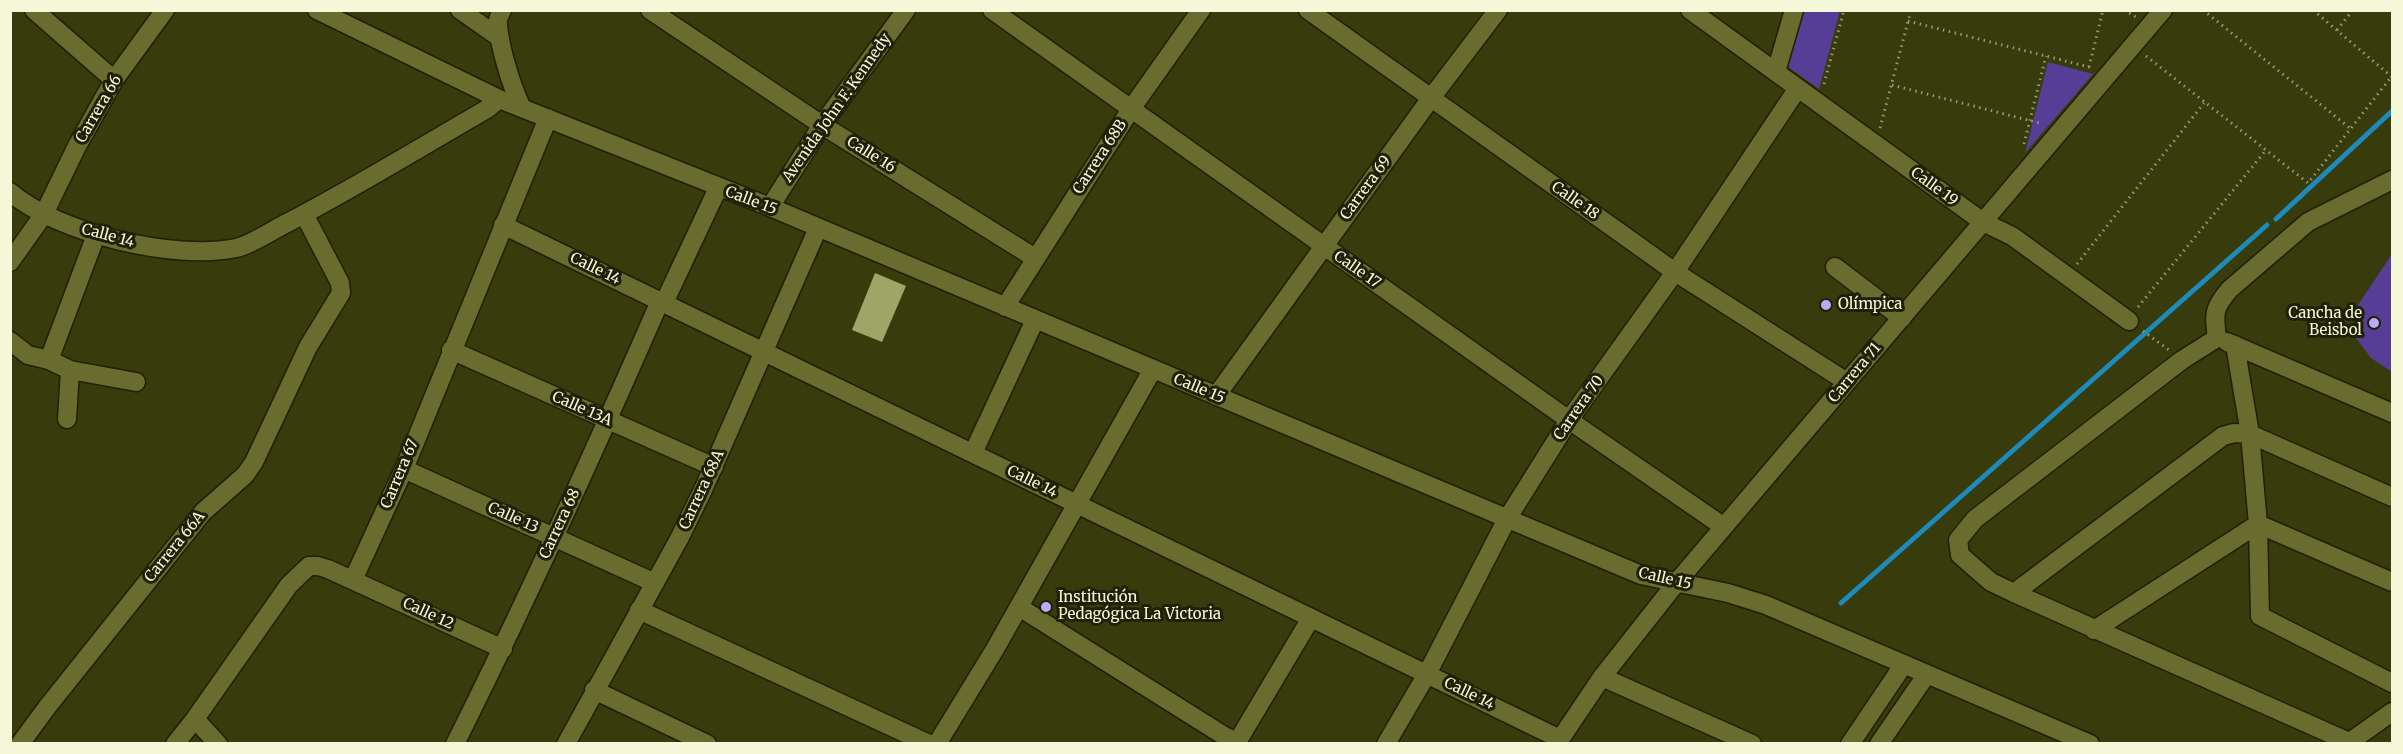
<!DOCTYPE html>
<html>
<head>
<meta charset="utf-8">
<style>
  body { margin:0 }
  #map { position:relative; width:2403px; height:754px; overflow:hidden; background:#383b0b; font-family:Merriweather,serif }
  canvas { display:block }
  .frame { position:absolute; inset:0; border:12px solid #f4f8d8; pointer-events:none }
</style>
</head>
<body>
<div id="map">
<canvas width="2403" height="754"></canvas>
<div class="frame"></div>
</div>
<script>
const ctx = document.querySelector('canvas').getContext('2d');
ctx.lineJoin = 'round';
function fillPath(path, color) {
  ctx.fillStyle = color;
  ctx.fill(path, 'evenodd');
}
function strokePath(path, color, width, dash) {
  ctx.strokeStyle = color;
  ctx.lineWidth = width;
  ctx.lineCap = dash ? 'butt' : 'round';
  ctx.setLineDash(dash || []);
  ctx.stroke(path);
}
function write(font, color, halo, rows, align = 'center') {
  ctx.font = font + ' Merriweather,serif';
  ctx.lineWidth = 6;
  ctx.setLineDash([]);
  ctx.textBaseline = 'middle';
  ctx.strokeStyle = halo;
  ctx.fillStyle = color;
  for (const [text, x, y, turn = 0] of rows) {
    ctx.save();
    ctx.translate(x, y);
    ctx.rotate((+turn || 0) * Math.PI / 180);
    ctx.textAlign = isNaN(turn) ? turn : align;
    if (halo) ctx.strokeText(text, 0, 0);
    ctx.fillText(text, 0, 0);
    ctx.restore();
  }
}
fillPath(new Path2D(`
  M 1783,11 L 1840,11 L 1819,89 L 1771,55 Z
  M 2048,62 L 2093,74 L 2025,153 Z
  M 2392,254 L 2392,372 L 2371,358 L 2356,338 L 2356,308 Z`), '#563d96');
strokePath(new Path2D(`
  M 2276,219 L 2392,111
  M 1841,603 L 2267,225`), '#1e8ab9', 5);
fillPath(new Path2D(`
  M 875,273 L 906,286 L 882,342 L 852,330 Z`), '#9fa567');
const minor = new Path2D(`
  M 34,10 L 114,80
  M 317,10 L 499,99 L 770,207 L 1641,575 L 1728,593 L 1766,605 L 2090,744
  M 460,10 L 500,38
  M 502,10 C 500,15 497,19 498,24 C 499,46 512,88 522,108
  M 650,10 L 822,125 L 1035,258
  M 992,10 L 1569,420 L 1724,527
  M 1308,10 L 1675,272 L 1847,382
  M 1690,10 L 1983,222 L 2012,236 L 2129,321
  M 1776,72 L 1794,10
  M 10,192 C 57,233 175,261 236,248 C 251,245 274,229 289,222 C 356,187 421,147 487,109 L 499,99
  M 770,207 L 822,125 L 906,10
  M 503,225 L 1560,739
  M 10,262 L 44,214 L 77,146 L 114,80 L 165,10
  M 1835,267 L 1902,318
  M 664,303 L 718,188
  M 1005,307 L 1131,109 L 1201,10
  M 2217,338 L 2182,360 L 1975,519 L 1958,540 L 1960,555 L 1991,582 L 2014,593 L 2349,742
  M 2217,338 C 2214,314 2213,308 2230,289 L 2308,222 L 2392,180
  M 10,341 L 28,355 L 49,360 L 70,370 L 136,382
  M 2227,342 L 2392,413
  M 2235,345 L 2250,434 L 2258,524 L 2260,616 L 2392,683
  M 451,350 L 714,467
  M 49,360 L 96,235
  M 1216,396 L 1431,98 L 1498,10
  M 67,419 L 70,370
  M 973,453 L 1035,320
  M 404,469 L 655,583
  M 2258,524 L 2392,582
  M 353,580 L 404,469 L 548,118
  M 2014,593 L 2223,436 L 2234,433 L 2250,434 L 2392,497
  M 1019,607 L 1226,737 L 1237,742
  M 639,610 L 929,744
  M 2094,630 L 2258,524
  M 1602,677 L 1752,744
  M 594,690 L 707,744
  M 195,719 L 218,744
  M 20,744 L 48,706 L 203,512 L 245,475 L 254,462 L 308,347 L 341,293 L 340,283 L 304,214
  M 175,744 L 195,719 L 289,585 L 309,566 L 318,566 L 328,569 L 503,649
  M 455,744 C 528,598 595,450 660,301
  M 566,744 L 679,539 L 703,490 L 818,228
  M 937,744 L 995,649 L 1153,369
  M 1236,744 L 1311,618
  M 1386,744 L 1427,674 L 1507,519 L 1569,420 L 1675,272 L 1798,88
  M 1557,744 L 1602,677 L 1677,582 L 2163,10
  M 1850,744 L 1904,664
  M 1879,744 L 1927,674
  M 2347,744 L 2392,712`);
strokePath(minor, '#1f2102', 21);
strokePath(new Path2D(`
  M 2124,10 L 2136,17
  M 2203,10 L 2351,129
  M 2313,10 L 2392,77
  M 1908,21 L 2093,68
  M 2337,30 L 2353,10
  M 2146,56 L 2308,183 L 2392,76
  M 2089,67 L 2103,10
  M 1824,84 L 1844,10
  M 1892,85 L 2043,124
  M 1880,128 L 1911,10
  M 2024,144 L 2046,56
  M 2077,264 L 2204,103
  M 2138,307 L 2266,150
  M 2143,331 L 2169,350`), '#979a73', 3, [1.5, 4.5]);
strokePath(minor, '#686c2f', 18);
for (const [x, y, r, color] of [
  [1826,305,6,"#baaaf7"],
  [2374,323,6,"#baaaf7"],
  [1046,607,6,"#baaaf7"]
]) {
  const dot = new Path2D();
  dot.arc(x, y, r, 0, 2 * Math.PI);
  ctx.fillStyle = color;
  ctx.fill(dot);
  strokePath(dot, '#1f2107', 2);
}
write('15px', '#f4f8d8', '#1f2107', [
  ["Avenida John F. Kennedy",837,108,-55],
  ["Carrera 66",99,109,-60],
  ["Calle 16",871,155,32],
  ["Carrera 68B",1100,157,-57],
  ["Calle 19",1934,187,36],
  ["Carrera 69",1366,188,-54],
  ["Calle 15",751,201,21],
  ["Calle 18",1575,201,35],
  ["Calle 14",108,236,15],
  ["Calle 14",595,269,26],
  ["Calle 17",1357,270,35],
  ["Carrera 71",1855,373,-50],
  ["Calle 15",1199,389,23],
  ["Carrera 70",1579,408,-55],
  ["Calle 13A",582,409,24],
  ["Carrera 67",400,474,-67],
  ["Calle 14",1032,482,26],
  ["Carrera 68A",702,490,-65],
  ["Calle 13",513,518,24],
  ["Carrera 68",560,524,-65],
  ["Carrera 66A",175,547,-51],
  ["Calle 15",1665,579,13],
  ["Calle 12",428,614,25],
  ["Calle 14",1469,694,26]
]);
write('15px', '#f4f8d8', '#1f2107', [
  ["Olímpica",1838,305],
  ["Cancha de",2362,314,"right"],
  ["Beisbol",2362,331,"right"],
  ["Institución",1058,598],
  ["Pedagógica La Victoria",1058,615]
], 'left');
</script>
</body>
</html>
